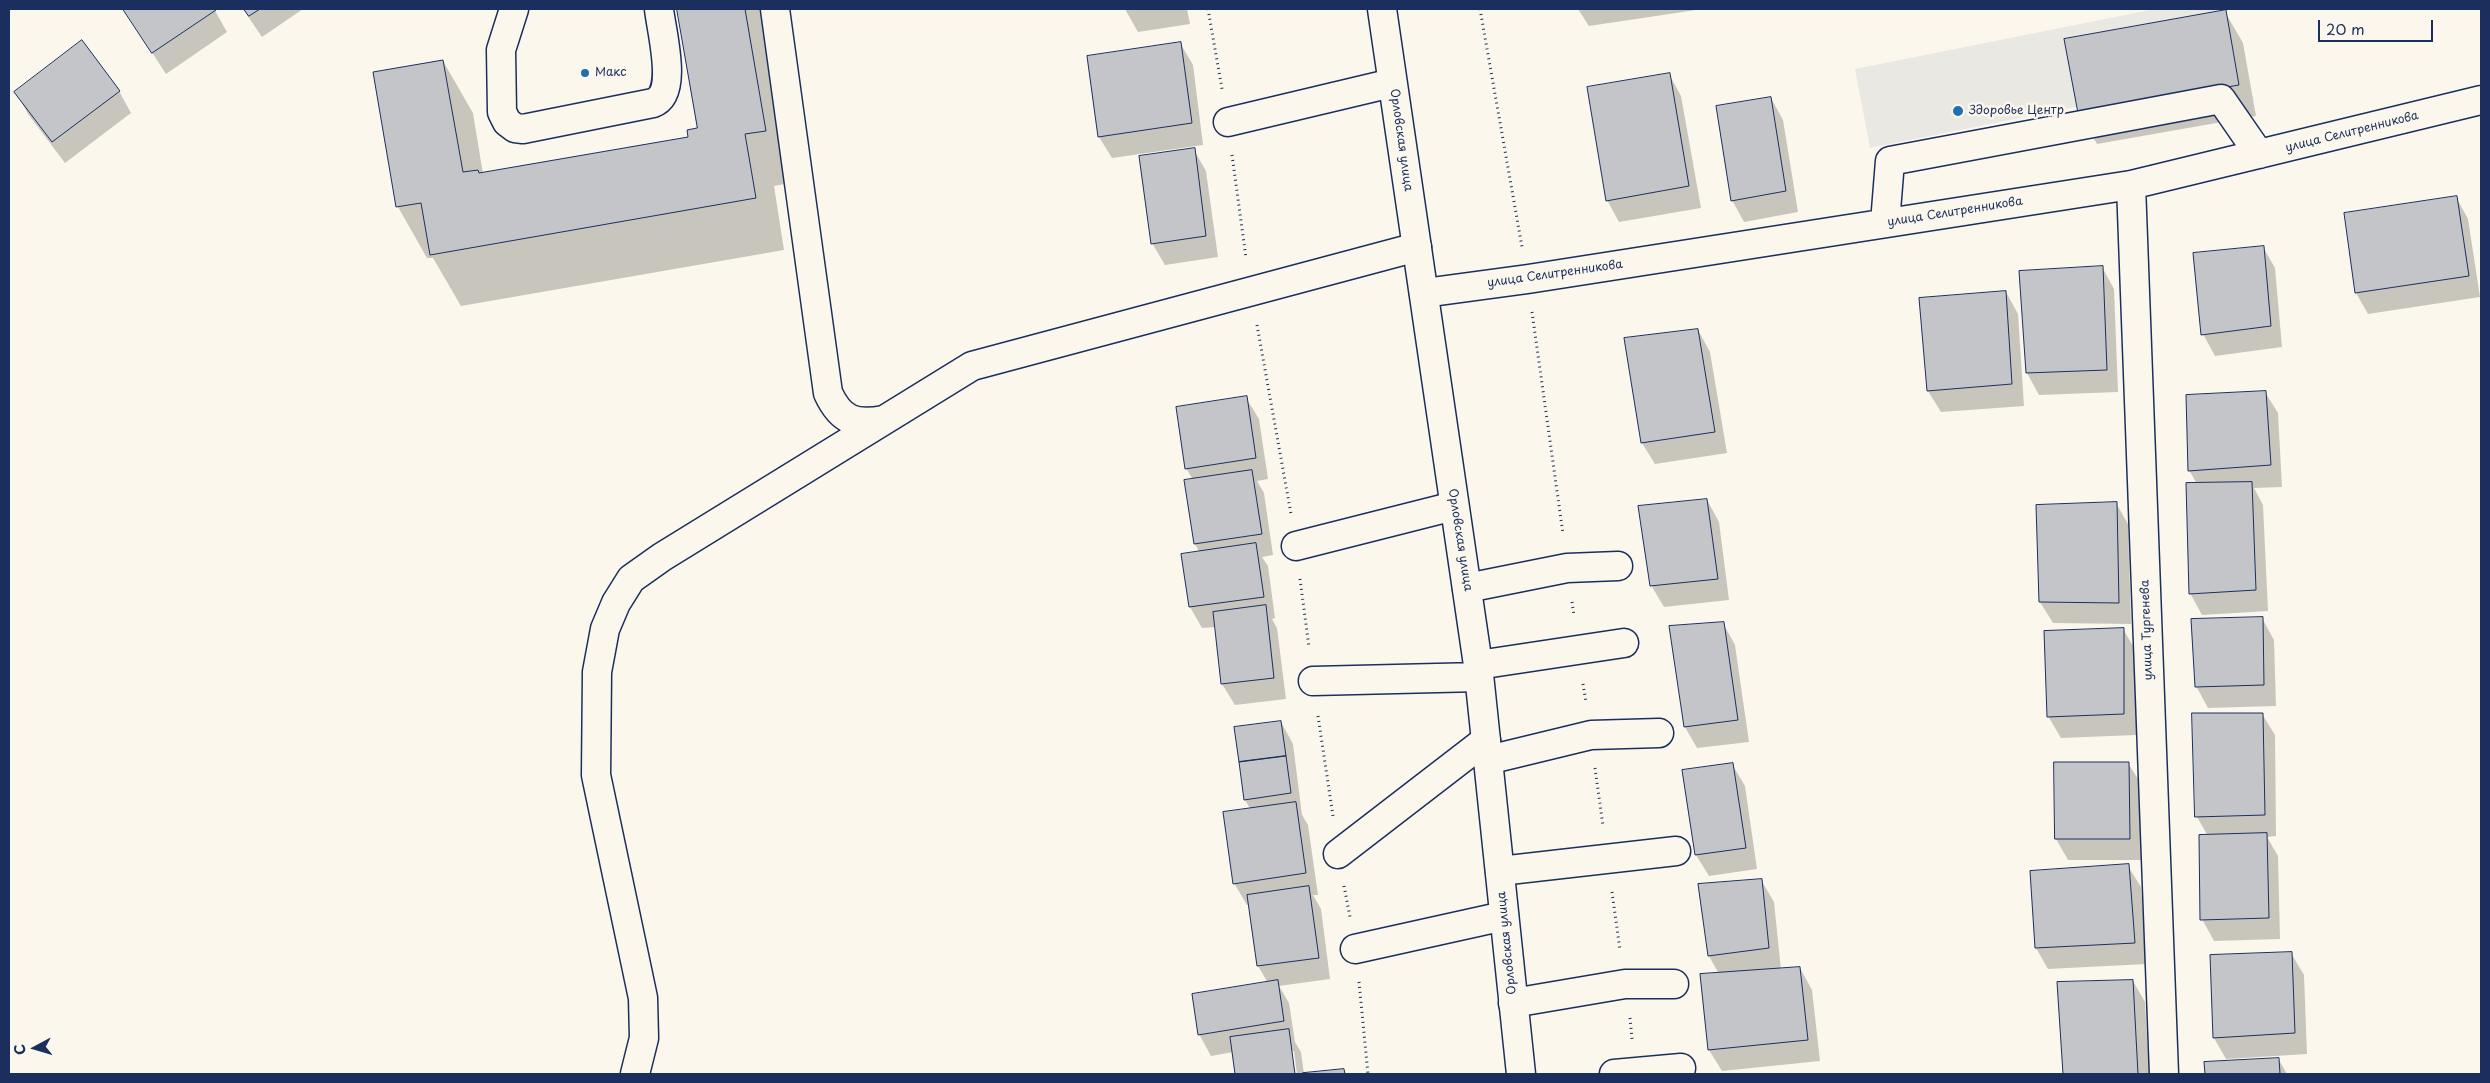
<!DOCTYPE html>
<html>
<head>
<meta charset="utf-8">
<style>
  body { margin:0 }
  #map { position:relative; width:2490px; height:1083px; overflow:hidden; background:#fbf7ec; font-family:"Playpen Sans",sans-serif }
  canvas { display:block }
  .frame { position:absolute; inset:0; border:10px solid #1b2f5e; pointer-events:none }
  .north { position:absolute; left:10px; top:1023px; width:50px; height:50px; -webkit-text-stroke:4px #fbf7ec; paint-order:stroke; rotate:264deg; font-size:14px; font-weight:700; line-height:20px; text-align:center; color:#1b2f5e }
  .north::after { content:''; display:block; margin:auto; width:18px; height:22px; background:#1b2f5e; clip-path:polygon(50% 0,100% 100%,50% 72%,0 100%) }
  .scale { position:absolute; left:2318px; top:20px; width:115px; height:22px; box-sizing:border-box; border:2px solid #1b2f5e; border-top:0; padding-left:6px; font-size:15px; line-height:18px; white-space:nowrap; color:#1b2f5e; -webkit-text-stroke:4px #fbf7ec; paint-order:stroke }
</style>
</head>
<body>
<div id="map">
<canvas width="2490" height="1083"></canvas>
<div class="frame"></div>
<div class="north">С</div>
<div class="scale">20 m</div>
</div>
<script>
const ctx = document.querySelector('canvas').getContext('2d');
ctx.lineJoin = 'round';
function fillPath(path, color) {
  ctx.fillStyle = color;
  ctx.fill(path, 'evenodd');
}
function strokePath(path, color, width, dash) {
  ctx.strokeStyle = color;
  ctx.lineWidth = width;
  ctx.lineCap = dash ? 'butt' : 'round';
  ctx.setLineDash(dash || []);
  ctx.stroke(path);
}
function write(font, color, halo, rows, align = 'center') {
  ctx.font = font + ' "Playpen Sans",sans-serif';
  ctx.lineWidth = 5;
  ctx.setLineDash([]);
  ctx.textBaseline = 'middle';
  ctx.strokeStyle = halo;
  ctx.fillStyle = color;
  for (const [text, x, y, turn = 0] of rows) {
    ctx.save();
    ctx.translate(x, y);
    ctx.rotate((+turn || 0) * Math.PI / 180);
    ctx.textAlign = isNaN(turn) ? turn : align;
    if (halo) ctx.strokeText(text, 0, 0);
    ctx.fillText(text, 0, 0);
    ctx.restore();
  }
}
fillPath(new Path2D(`
  M 2155,9 L 2222,9 L 2235,75 L 1870,148 L 1855,69 Z`), '#eae8e2');
fillPath(new Path2D(`
  M 124,9 L 214,9 L 227,32 L 166,74 Z
  M 243,9 L 303,9 L 262,37 Z
  M 678,9 L 765,9 L 795,182 L 774,186 L 784,250 L 461,306 L 433,258 L 427,258 L 398,207 L 374,73 L 443,61 L 473,113 L 483,174 L 689,138 L 699,129 Z
  M 1125,9 L 1187,9 L 1190,24 L 1138,32 Z
  M 1578,9 L 1696,9 L 1696,10 L 1589,26 Z
  M 2225,12 L 2243,43 L 2256,116 L 2097,144 L 2079,113 Z
  M 1180,43 L 1193,65 L 1203,145 L 1112,158 L 1099,137 Z
  M 1669,74 L 1681,96 L 1701,208 L 1619,222 L 1607,200 Z
  M 119,91 L 131,113 L 65,163 L 28,114 L 16,92 Z
  M 1771,98 L 1783,120 L 1798,212 L 1744,222 L 1732,200 Z
  M 1194,150 L 1206,171 L 1218,257 L 1165,265 L 1152,243 Z
  M 2456,197 L 2468,219 L 2480,297 L 2368,314 L 2356,293 Z
  M 2263,247 L 2275,268 L 2282,347 L 2215,356 L 2203,334 Z
  M 2102,267 L 2114,289 L 2118,392 L 2039,395 L 2027,373 L 2020,273 Z
  M 2006,292 L 2018,314 L 2024,406 L 1941,412 L 1928,391 Z
  M 1698,330 L 1710,352 L 1727,453 L 1655,464 L 1642,443 L 1626,340 Z
  M 2265,392 L 2278,413 L 2282,487 L 2254,488 L 2263,505 L 2268,611 L 2202,615 L 2190,593 L 2197,484 L 2189,470 Z
  M 1246,398 L 1259,419 L 1268,479 L 1257,481 L 1264,493 L 1273,555 L 1262,557 L 1268,566 L 1275,618 L 1272,619 L 1277,628 L 1286,699 L 1235,705 L 1222,684 L 1216,627 L 1202,628 L 1190,607 L 1183,555 L 1200,553 L 1195,544 L 1186,481 L 1193,480 L 1186,468 Z
  M 1707,500 L 1719,522 L 1729,600 L 1664,607 L 1651,585 Z
  M 2116,503 L 2128,524 L 2131,624 L 2053,623 L 2040,602 Z
  M 2262,618 L 2274,640 L 2276,706 L 2208,708 L 2196,686 Z
  M 1723,623 L 1735,645 L 1749,742 L 1697,748 L 1685,727 L 1671,627 Z
  M 2123,629 L 2136,651 L 2136,735 L 2061,738 L 2048,716 Z
  M 2262,714 L 2275,735 L 2276,836 L 2267,837 L 2278,856 L 2280,939 L 2214,941 L 2202,919 L 2208,836 L 2197,817 Z
  M 1281,722 L 1293,744 L 1302,815 L 1308,825 L 1318,895 L 1313,895 L 1321,909 L 1330,979 L 1279,986 L 1289,1003 L 1295,1042 L 1301,1052 L 1304,1074 L 1297,1074 L 1294,1051 L 1291,1051 L 1294,1074 L 1237,1074 L 1233,1052 L 1211,1056 L 1199,1034 L 1268,983 L 1258,966 L 1250,904 L 1247,905 L 1234,883 L 1251,810 L 1245,800 Z
  M 2128,763 L 2141,784 L 2142,860 L 2068,860 L 2056,839 Z
  M 1732,764 L 1745,786 L 1757,869 L 1709,876 L 1696,855 Z
  M 2128,866 L 2141,887 L 2147,964 L 2048,969 L 2036,948 Z
  M 1761,880 L 1774,902 L 1781,970 L 1800,968 L 1812,990 L 1820,1061 L 1722,1071 L 1709,1050 L 1701,975 L 1719,974 L 1709,956 L 1700,885 Z
  M 2291,953 L 2304,975 L 2307,1054 L 2226,1059 L 2214,1038 Z
  M 2133,981 L 2145,1002 L 2149,1074 L 2064,1074 L 2058,984 Z
  M 2279,1060 L 2287,1074 L 2206,1074 L 2206,1064 Z`), '#0003');
const building = new Path2D(`
  M 123,9 L 215,9 L 216,10 L 152,53 Z
  M 244,9 L 260,9 L 249,16 Z
  M 677,9 L 745,9 L 766,131 L 745,134 L 756,198 L 430,255 L 421,203 L 396,207 L 373,72 L 443,60 L 463,172 L 478,170 L 479,173 L 688,137 L 687,130 L 697,128 Z
  M 2226,10 L 2239,85 L 2078,113 L 2064,39 Z
  M 82,40 L 120,91 L 52,142 L 14,92 Z
  M 1181,42 L 1192,123 L 1098,137 L 1087,56 Z
  M 1670,73 L 1689,186 L 1606,201 L 1587,87 Z
  M 1771,97 L 1786,191 L 1731,201 L 1716,106 Z
  M 1195,148 L 1206,236 L 1151,244 L 1139,156 Z
  M 2457,196 L 2469,276 L 2355,293 L 2344,213 Z
  M 2264,246 L 2271,326 L 2201,335 L 2193,253 Z
  M 2103,266 L 2107,370 L 2026,373 L 2019,271 Z
  M 2006,291 L 2012,384 L 1927,391 L 1919,298 Z
  M 1698,329 L 1715,432 L 1641,443 L 1624,338 Z
  M 2266,391 L 2271,465 L 2188,471 L 2186,395 Z
  M 1247,396 L 1256,458 L 1185,469 L 1176,407 Z
  M 1252,470 L 1262,534 L 1194,544 L 1184,480 Z
  M 2252,482 L 2256,590 L 2189,594 L 2186,483 Z
  M 1707,499 L 1718,579 L 1650,586 L 1638,506 Z
  M 2117,502 L 2119,603 L 2039,602 L 2036,505 Z
  M 1256,543 L 1264,597 L 1189,607 L 1181,554 Z
  M 1266,605 L 1274,678 L 1221,684 L 1213,612 Z
  M 2263,617 L 2264,685 L 2195,687 L 2191,619 Z
  M 1724,622 L 1738,720 L 1684,727 L 1669,626 Z
  M 2124,628 L 2124,714 L 2047,717 L 2044,631 Z
  M 2192,713 L 2263,713 L 2265,815 L 2195,817 Z
  M 1281,721 L 1286,756 L 1239,762 L 1234,727 Z
  M 1286,756 L 1291,793 L 1244,800 L 1239,762 Z
  M 2054,762 L 2129,762 L 2130,839 L 2055,839 Z
  M 1733,763 L 1746,848 L 1695,855 L 1682,770 Z
  M 1296,802 L 1306,873 L 1233,884 L 1223,812 Z
  M 2267,833 L 2269,918 L 2200,920 L 2199,835 Z
  M 2129,864 L 2135,943 L 2035,948 L 2030,871 Z
  M 1762,879 L 1769,948 L 1708,956 L 1698,884 Z
  M 1309,886 L 1319,958 L 1257,966 L 1247,895 Z
  M 2292,952 L 2295,1033 L 2213,1038 L 2210,955 Z
  M 1800,967 L 1808,1040 L 1708,1050 L 1700,974 Z
  M 1278,980 L 1284,1021 L 1198,1035 L 1192,994 Z
  M 2133,980 L 2138,1074 L 2063,1074 L 2057,982 Z
  M 1289,1029 L 1295,1074 L 1235,1074 L 1230,1037 Z
  M 2279,1058 L 2280,1074 L 2205,1074 L 2204,1062 Z
  M 1344,1069 L 1345,1074 L 1304,1074 L 1303,1073 Z`);
fillPath(building, '#c3c5c9');
strokePath(building, '#1b2f5e', 1);
const minor = new Path2D(`
  M 514,9 L 501,50 L 502,112 L 507,122 L 515,128 L 523,129 L 653,103 C 679,94 661,30 659,9
  M 775,9 L 828,393 C 841,421 855,425 884,420
  M 1228,122 L 1392,83
  M 2131,185 L 2164,1074
  M 1885,223 L 1890,161 L 2221,99 L 2259,154
  M 1424,293 L 1528,279 L 2131,185 L 2481,100
  M 1296,546 L 1454,506
  M 1467,588 L 1567,568 L 1618,566
  M 1478,665 L 1624,643
  M 1313,681 L 1479,677
  M 1488,760 L 1591,735 L 1659,733
  M 1338,854 L 1486,740
  M 1500,871 L 1676,851
  M 1355,949 L 1504,916
  M 1513,1003 L 1625,984 L 1674,984
  M 635,1074 L 644,1038 L 643,998 L 596,775 L 597,672 L 605,629 L 616,603 L 631,579 L 662,557 L 972,366 L 1417,247
  M 1614,1074 L 1681,1068`);
const major = new Path2D(`
  M 1382,9 L 1478,665 L 1521,1074`);
strokePath(minor, '#1b2f5e', 31);
strokePath(major, '#1b2f5e', 31);
strokePath(new Path2D(`
  M 1208,9 L 1222,89
  M 1480,9 L 1522,247
  M 1232,155 L 1246,258
  M 1532,312 L 1563,534
  M 1257,325 L 1291,514
  M 1300,579 L 1309,647
  M 1572,602 L 1574,616
  M 1583,684 L 1586,702
  M 1318,716 L 1333,816
  M 1595,768 L 1603,826
  M 1344,886 L 1350,917
  M 1612,892 L 1620,950
  M 1359,982 L 1368,1074
  M 1630,1018 L 1632,1039`), '#1b2f5e', 3, [1, 4]);
strokePath(minor, '#fbf7ec', 28);
strokePath(major, '#fbf7ec', 28);
for (const [x, y, r, color] of [
  [585,73,5,"#1f6fb2"],
  [1958,111,6,"#1f6fb2"]
]) {
  const dot = new Path2D();
  dot.arc(x, y, r, 0, 2 * Math.PI);
  ctx.fillStyle = color;
  ctx.fill(dot);
  strokePath(dot, '#fbf7ec', 2);
}
write('12px', '#1b2f5e', '#fbf7ec', [
  ["Макс",595,73],
  ["Здоровье Центр",1969,111]
], 'left');
write('12px', '#1b2f5e', '#fbf7ec', [
  ["улица Селитренникова",2352,132,-14],
  ["Орловская улица",1401,140,82],
  ["улица Селитренникова",1955,212,-9],
  ["улица Селитренникова",1555,274,-8],
  ["Орловская улица",1460,540,81],
  ["улица Тургенева",2147,630,-92],
  ["Орловская улица",1507,943,-96]
]);
</script>
</body>
</html>
